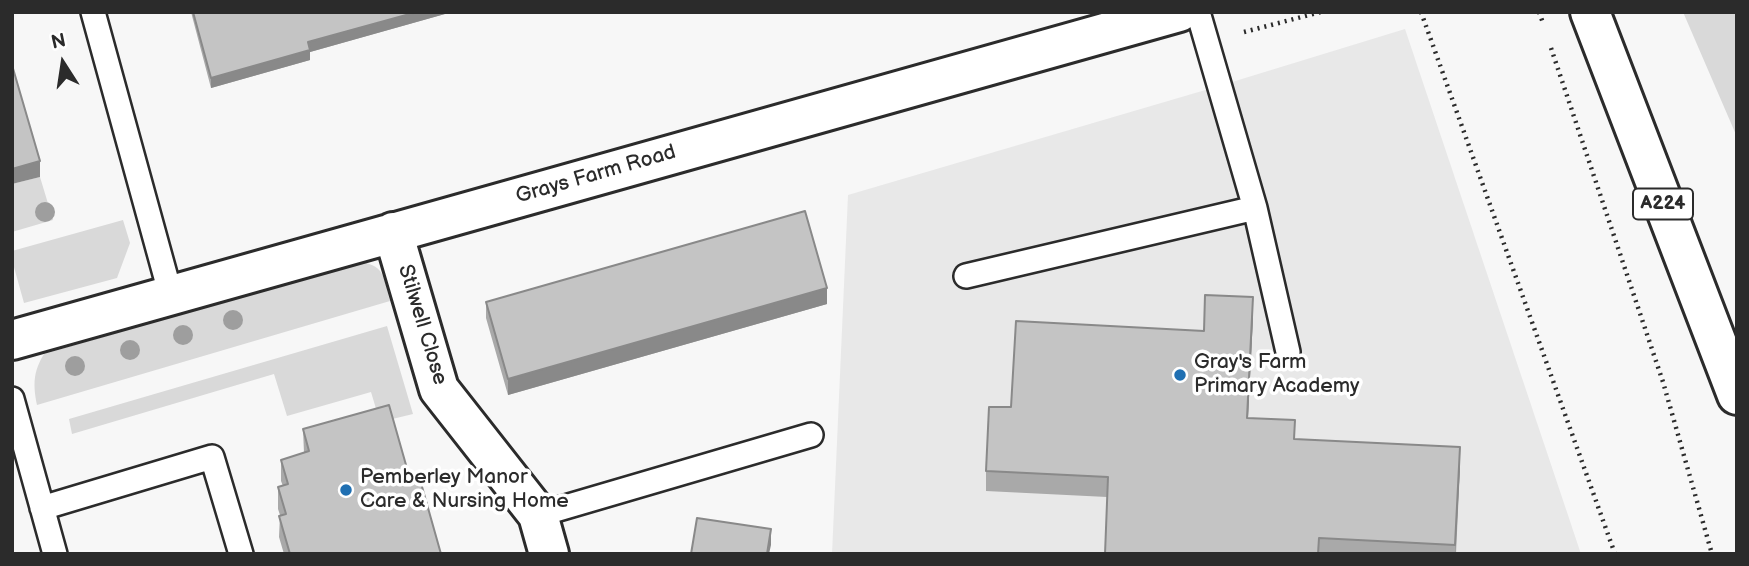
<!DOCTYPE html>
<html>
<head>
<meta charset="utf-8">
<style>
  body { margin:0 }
  #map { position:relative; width:1749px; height:566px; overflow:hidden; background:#f7f7f7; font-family:"Balsamiq Sans",sans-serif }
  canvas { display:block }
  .frame { position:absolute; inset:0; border:14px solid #2b2b2b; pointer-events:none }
  .north { position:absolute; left:28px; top:28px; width:70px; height:70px; -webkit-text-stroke:5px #fff; paint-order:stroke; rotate:348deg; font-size:19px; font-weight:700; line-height:28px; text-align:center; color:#2b2b2b }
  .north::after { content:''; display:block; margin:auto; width:24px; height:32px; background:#2b2b2b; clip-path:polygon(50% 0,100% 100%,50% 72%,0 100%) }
</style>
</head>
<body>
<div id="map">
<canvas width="1749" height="566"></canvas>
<div class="frame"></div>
<div class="north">N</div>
</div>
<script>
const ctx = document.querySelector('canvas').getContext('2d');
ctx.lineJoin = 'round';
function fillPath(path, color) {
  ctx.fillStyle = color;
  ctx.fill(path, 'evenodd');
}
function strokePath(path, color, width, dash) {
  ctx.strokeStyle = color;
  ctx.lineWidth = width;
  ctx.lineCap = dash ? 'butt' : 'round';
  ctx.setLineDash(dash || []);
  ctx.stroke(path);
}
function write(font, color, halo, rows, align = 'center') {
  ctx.font = font + ' "Balsamiq Sans",sans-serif';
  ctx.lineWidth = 7;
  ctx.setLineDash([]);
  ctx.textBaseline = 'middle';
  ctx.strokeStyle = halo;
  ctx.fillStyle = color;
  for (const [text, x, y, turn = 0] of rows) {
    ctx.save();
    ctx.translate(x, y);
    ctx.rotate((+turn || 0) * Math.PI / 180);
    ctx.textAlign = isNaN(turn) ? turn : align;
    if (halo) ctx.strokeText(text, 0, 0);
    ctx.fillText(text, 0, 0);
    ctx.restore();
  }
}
fillPath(new Path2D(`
  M 1405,29 L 1581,554 L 832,554 L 848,195 L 1219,86 Z`), '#e8e8e8');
fillPath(new Path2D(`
  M 1683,12 L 1737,12 L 1737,137 Z
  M 40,177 L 53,220 L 12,232 L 12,184 Z
  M 123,220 L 130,243 L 117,278 L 24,303 L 12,260 L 12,251 Z
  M 361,262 C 386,266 384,280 390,301 L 37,405 C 33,385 33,372 44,354 Z
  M 387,326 L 413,414 L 380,422 L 371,392 L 287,416 L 274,374 L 72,434 L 69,419 Z`), '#d9d9d9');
const service = new Path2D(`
  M 93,12 L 171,296
  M 1198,12 L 1255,208 L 1288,352
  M 966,276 L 1255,208
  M 12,399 L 55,554
  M 42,508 L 212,457 L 241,554
  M 538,515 L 811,435`);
const minor = new Path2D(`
  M 393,232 L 439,389 L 538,515 L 549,554
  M 12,340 L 1179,12`);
const primary = new Path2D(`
  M 1590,12 L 1737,395`);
strokePath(service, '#2b2b2b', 28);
strokePath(minor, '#2b2b2b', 44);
strokePath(primary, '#2b2b2b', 44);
strokePath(new Path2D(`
  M 1421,12 L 1615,554
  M 1539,12 L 1543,23
  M 1244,32 L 1321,12
  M 1551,48 L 1663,382 L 1712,554`), '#2b2b2b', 4.5, [2, 5]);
strokePath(service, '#fff', 23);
strokePath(minor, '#fff', 38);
strokePath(primary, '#fff', 38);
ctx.fillStyle = '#9e9e9e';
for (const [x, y] of [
  [45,212],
  [233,320],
  [183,335],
  [130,350],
  [75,366]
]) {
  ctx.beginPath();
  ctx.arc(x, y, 10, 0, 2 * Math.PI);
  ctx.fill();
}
fillPath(new Path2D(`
  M 191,12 L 452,12 L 310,52 L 310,60 L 211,88 Z
  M 486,302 L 827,304 L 508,395 L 486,318 Z
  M 1253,317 L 1248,418 L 1295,439 L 1460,467 L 1456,554 L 1105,554 L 1107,497 L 986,491 L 986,471 L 1011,407 L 1204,331 Z
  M 303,429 L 410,479 L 441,554 L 284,554 L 279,537 L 280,515 L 278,509 L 278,487 L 283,486 L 281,481 L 281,460 L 304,453 Z`), '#a9a9a9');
fillPath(new Path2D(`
  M 417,12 L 452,12 L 310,52 L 310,60 L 211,88 L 211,78 L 308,42 Z
  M 40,161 L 40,177 L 12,184 L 12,169 Z
  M 827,288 L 827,304 L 508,395 L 508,379 Z
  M 1253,297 L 1253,317 L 1247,437 L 1247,418 Z
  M 1460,447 L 1460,467 L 1455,554 L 1455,545 Z
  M 771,529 L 771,545 L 769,554 L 767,554 Z`), '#898989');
const building = new Path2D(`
  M 193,12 L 417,12 L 308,42 L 310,50 L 211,78 Z
  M 12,65 L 40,161 L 12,169 Z
  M 805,211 L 827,288 L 508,379 L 486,302 Z
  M 1205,295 L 1253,297 L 1247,418 L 1295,420 L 1294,439 L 1460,447 L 1455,545 L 1319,538 L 1318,554 L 1105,554 L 1108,477 L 986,471 L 989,407 L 1011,407 L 1016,321 L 1204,331 Z
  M 389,405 L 410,479 L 419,476 L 441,554 L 290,554 L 279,516 L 286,514 L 278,487 L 288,484 L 281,460 L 309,451 L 303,429 Z
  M 697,518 L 771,529 L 767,554 L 691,554 Z`);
fillPath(building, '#c4c4c4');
strokePath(building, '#898989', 2);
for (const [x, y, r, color] of [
  [1180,375,7,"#1f6fb2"],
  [346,490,7,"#1f6fb2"]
]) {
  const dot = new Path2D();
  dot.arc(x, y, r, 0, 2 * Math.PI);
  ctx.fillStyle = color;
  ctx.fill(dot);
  strokePath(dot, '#fff', 2.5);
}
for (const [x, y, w] of [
  [1663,204,60]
]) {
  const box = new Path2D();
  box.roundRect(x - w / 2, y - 15.5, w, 31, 5);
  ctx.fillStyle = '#fff';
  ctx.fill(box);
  strokePath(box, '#2b2b2b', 2);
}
write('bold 19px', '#2b2b2b', null, [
  ["A224",1663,204]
]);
write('21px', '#2b2b2b', '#fff', [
  ["Grays Farm Road",596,175,-16],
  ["Stilwell Close",422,325,73]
]);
write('21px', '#2b2b2b', '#fff', [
  ["Gray's Farm",1194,363],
  ["Primary Academy",1194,387],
  ["Pemberley Manor",360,478],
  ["Care & Nursing Home",360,502]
], 'left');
</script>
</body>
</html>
